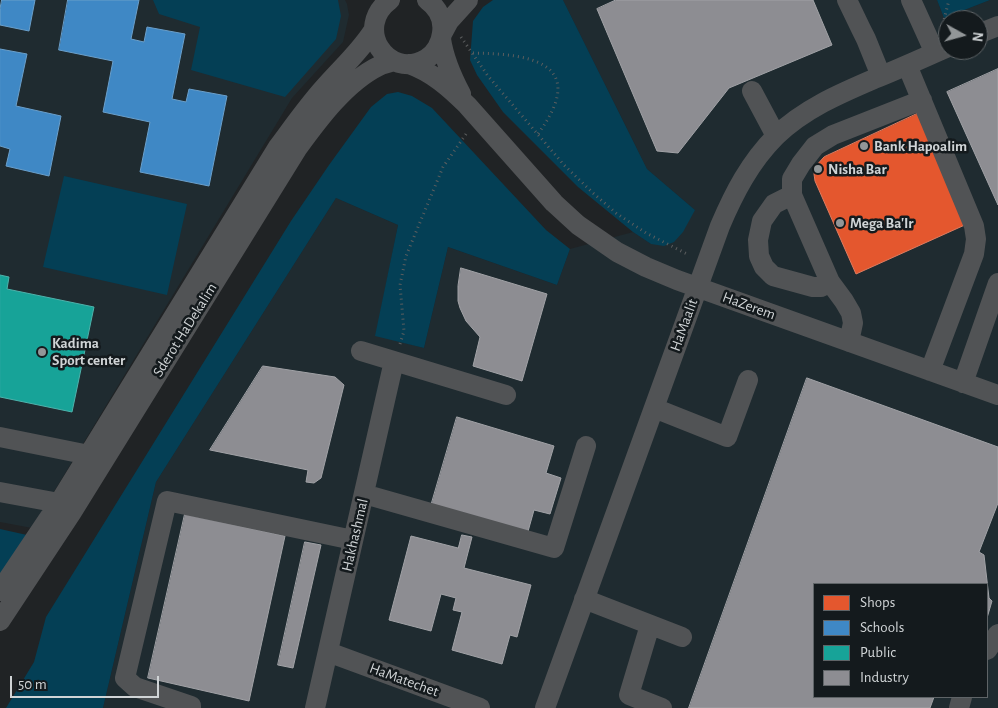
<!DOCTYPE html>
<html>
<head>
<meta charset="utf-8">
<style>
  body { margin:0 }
  #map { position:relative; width:998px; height:708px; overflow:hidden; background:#202325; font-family:"Alegreya Sans",sans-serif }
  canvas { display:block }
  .legend { position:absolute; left:813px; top:583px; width:175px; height:115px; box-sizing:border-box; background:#141a1d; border:1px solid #5f6467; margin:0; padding:6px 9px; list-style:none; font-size:15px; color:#d0d4d6 }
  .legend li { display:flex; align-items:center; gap:10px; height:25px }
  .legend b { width:25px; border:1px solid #5f6467 }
  .north { position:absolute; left:938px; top:10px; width:50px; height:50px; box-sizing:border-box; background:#141a1d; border:1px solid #5f6467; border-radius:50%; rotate:97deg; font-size:14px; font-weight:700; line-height:20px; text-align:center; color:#d0d4d6 }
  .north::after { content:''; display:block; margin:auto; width:18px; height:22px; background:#929698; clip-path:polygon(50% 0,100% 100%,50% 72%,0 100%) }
  .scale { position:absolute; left:10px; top:676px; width:149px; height:22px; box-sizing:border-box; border:2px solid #d0d4d6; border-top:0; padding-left:6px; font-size:15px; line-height:18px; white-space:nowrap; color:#d0d4d6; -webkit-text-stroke:4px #141a1d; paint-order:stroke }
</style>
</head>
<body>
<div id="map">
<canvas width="998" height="708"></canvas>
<ul class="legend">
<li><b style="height:14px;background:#e4572e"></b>Shops</li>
<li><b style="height:14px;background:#3f88c5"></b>Schools</li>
<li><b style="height:14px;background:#17a398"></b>Public</li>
<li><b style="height:14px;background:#8d8d92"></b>Industry</li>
</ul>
<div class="north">N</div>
<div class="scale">50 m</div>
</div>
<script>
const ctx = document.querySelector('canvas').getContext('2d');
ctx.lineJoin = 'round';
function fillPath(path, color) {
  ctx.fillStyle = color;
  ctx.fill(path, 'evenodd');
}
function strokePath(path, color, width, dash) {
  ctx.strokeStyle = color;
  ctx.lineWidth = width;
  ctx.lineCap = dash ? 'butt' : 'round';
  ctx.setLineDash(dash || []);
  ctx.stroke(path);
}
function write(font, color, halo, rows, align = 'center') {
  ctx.font = font + ' "Alegreya Sans",sans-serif';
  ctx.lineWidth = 5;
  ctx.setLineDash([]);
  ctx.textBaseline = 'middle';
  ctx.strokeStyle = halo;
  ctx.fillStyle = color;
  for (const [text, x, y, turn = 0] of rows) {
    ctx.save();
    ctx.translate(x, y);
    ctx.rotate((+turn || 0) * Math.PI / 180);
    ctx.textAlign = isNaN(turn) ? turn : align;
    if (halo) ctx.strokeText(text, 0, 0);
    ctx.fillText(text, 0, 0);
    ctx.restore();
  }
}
fillPath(new Path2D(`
  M 0,0 L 345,0 L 347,4 L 349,15 L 343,42 L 292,98 L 32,528 L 0,522 Z
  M 563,0 L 937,0 L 944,18 L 990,0 L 998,0 L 998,708 L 103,708 L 156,482 L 336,198 L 398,225 L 376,335 L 424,348 L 448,247 L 557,285 L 570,249 L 633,232 L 651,244 L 695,210 L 647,169 ZM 948,20 L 978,20 L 978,50 L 948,50 ZM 814,584 L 987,584 L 987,697 L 814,697 Z`), '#1f2b30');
fillPath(new Path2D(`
  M 153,0 L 338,0 L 341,16 L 336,39 L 285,97 L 191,70 L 200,27 L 159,14 Z
  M 493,0 L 563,0 L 647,169 L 695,210 L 683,232 L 674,242 L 664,246 L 651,244 L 633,232 L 578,187 L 503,112 L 477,75 L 470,60 L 473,21 L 483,7 Z
  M 937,0 L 990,0 L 944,18 Z
  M 398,92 L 412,96 L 432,108 L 546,230 L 570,249 L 557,285 L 448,247 L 424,348 L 375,336 L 398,225 L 336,198 L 156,482 L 103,708 L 6,708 L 34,662 L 46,617 L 291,221 L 329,165 L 371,107 L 387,94 Z
  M 64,176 L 187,204 L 167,295 L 43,267 Z
  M 0,529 L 27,535 L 0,578 Z`), '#043f55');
const shops = new Path2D(`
  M 919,113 L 967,224 L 856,274 L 815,181 L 814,174 L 815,167 L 824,157 Z`);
fillPath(shops, '#e4572e');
strokePath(shops, '#de7c60', 1);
const schools = new Path2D(`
  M 2,0 L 35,0 L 29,31 L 0,25 L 0,9 Z
  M 68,0 L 139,0 L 131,39 L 144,42 L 147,27 L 185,34 L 172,99 L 186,102 L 189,89 L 227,96 L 209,186 L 140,172 L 150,122 L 103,112 L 113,61 L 59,50 Z
  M 0,49 L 27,54 L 16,106 L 61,116 L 49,176 L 6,166 L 10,149 L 0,146 Z`);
fillPath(schools, '#3f88c5');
strokePath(schools, '#6a9fca', 1);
const public = new Path2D(`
  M 0,275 L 9,277 L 7,289 L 94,307 L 72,412 L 0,397 Z`);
fillPath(public, '#17a398');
strokePath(public, '#4eb2ab', 1);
const industry = new Path2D(`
  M 616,0 L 813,0 L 832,45 L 729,88 L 678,153 L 657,151 L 597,9 Z
  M 998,69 L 998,205 L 947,92 Z
  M 461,268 L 547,294 L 522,381 L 473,366 L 480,337 L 466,321 L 460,308 L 458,301 L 458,286 Z
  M 263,366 L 335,377 L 344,385 L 321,478 L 314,483 L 306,482 L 308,470 L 210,450 Z
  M 807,378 L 998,447 L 998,503 L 979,552 L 984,555 L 989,598 L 992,601 L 987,618 L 987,584 L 814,584 L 814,697 L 934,697 L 930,708 L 689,708 Z
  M 457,417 L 554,446 L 546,473 L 561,478 L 550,514 L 534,510 L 527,535 L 431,506 Z
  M 185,514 L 285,536 L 249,701 L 148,678 Z
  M 462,535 L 472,537 L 464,568 L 531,585 L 517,637 L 510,635 L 502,664 L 452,650 L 462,612 L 453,610 L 456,598 L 441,594 L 431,631 L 389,620 L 411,536 L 458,548 Z
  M 305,542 L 321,545 L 293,668 L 278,665 Z`);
fillPath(industry, '#8d8d92');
strokePath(industry, '#a1a2a6', 1);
strokePath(new Path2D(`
  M 943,24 L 949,0
  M 461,37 L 488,76 L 564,165 L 593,193 L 616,213 L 646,233 L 689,255
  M 473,53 C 504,54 573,54 555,104 C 551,115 545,124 538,134
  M 400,344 L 404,331 L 400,285 L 406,256 L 443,167 L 466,134`), '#5c5e5f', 3, [1, 4]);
strokePath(new Path2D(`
  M 390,0 C 353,27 387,81 426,59 C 435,54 441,43 442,33 C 444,20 438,8 427,0
  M 847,0 L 861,29 L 866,39 L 881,76
  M 911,0 L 935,53
  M 442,34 L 449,21 L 468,0
  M 978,34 L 998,26
  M 441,39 C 444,59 452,77 461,94
  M 409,64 C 432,72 450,88 467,105 L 554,203 L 578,225 L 617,252 L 646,267 L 677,280 L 998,395
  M 907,65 L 974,226 L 976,239 L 974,254 L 930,371
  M 752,91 L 776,136
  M 792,195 L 774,204 L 762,221 L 758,240 L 759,256 L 764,267 L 773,276 L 813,287 L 821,287 L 830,282
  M 849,342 L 853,323 L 851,313 L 844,301 L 830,282 L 792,195 L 792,179 L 801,164 L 815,146 L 833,135 L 922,100
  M 361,351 L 506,395
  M 963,383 L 998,283
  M 654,408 L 727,437 L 748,380
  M 0,437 L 89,455
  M 0,492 L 59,503
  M 364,494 L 554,548 L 586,446
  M 0,591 L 59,503 L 278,147 C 293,127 307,107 323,89 C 341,68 358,54 373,31
  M 584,599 L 682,637
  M 0,621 L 72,512 L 297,149 C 318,120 346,82 379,66 C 383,64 389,63 393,61
  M 650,625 L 629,695 L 662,708
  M 987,650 L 998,634
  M 328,652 L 480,708
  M 191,708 L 191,706 L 135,687 L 125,678 L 167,501 L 353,540
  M 315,708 L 394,361
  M 545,708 L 720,226 C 734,193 750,162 776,136 C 804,109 839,94 874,79 C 899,69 923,58 948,47
  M 959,708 L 962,697`), '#515355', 20);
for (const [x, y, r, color] of [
  [864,146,5,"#929698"],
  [818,169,5,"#929698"],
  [840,223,5,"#929698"],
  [42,352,5,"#929698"]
]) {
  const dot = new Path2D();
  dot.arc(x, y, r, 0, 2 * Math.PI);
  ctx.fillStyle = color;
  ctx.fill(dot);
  strokePath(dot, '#141a1d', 2);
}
write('bold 15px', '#d0d4d6', '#141a1d', [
  ["Bank Hapoalim",874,146],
  ["Nisha Bar",828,169],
  ["Mega Ba'Ir",850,223],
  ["Kadima",52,343],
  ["Sport center",52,360]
], 'left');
write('15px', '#d0d4d6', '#141a1d', [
  ["HaZerem",749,306,20],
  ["HaMaalit",684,325,-70],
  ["Sderot HaDekalim",185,330,-58],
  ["Hakhashmal",355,535,-77],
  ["HaMatechet",404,680,20]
]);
</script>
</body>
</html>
